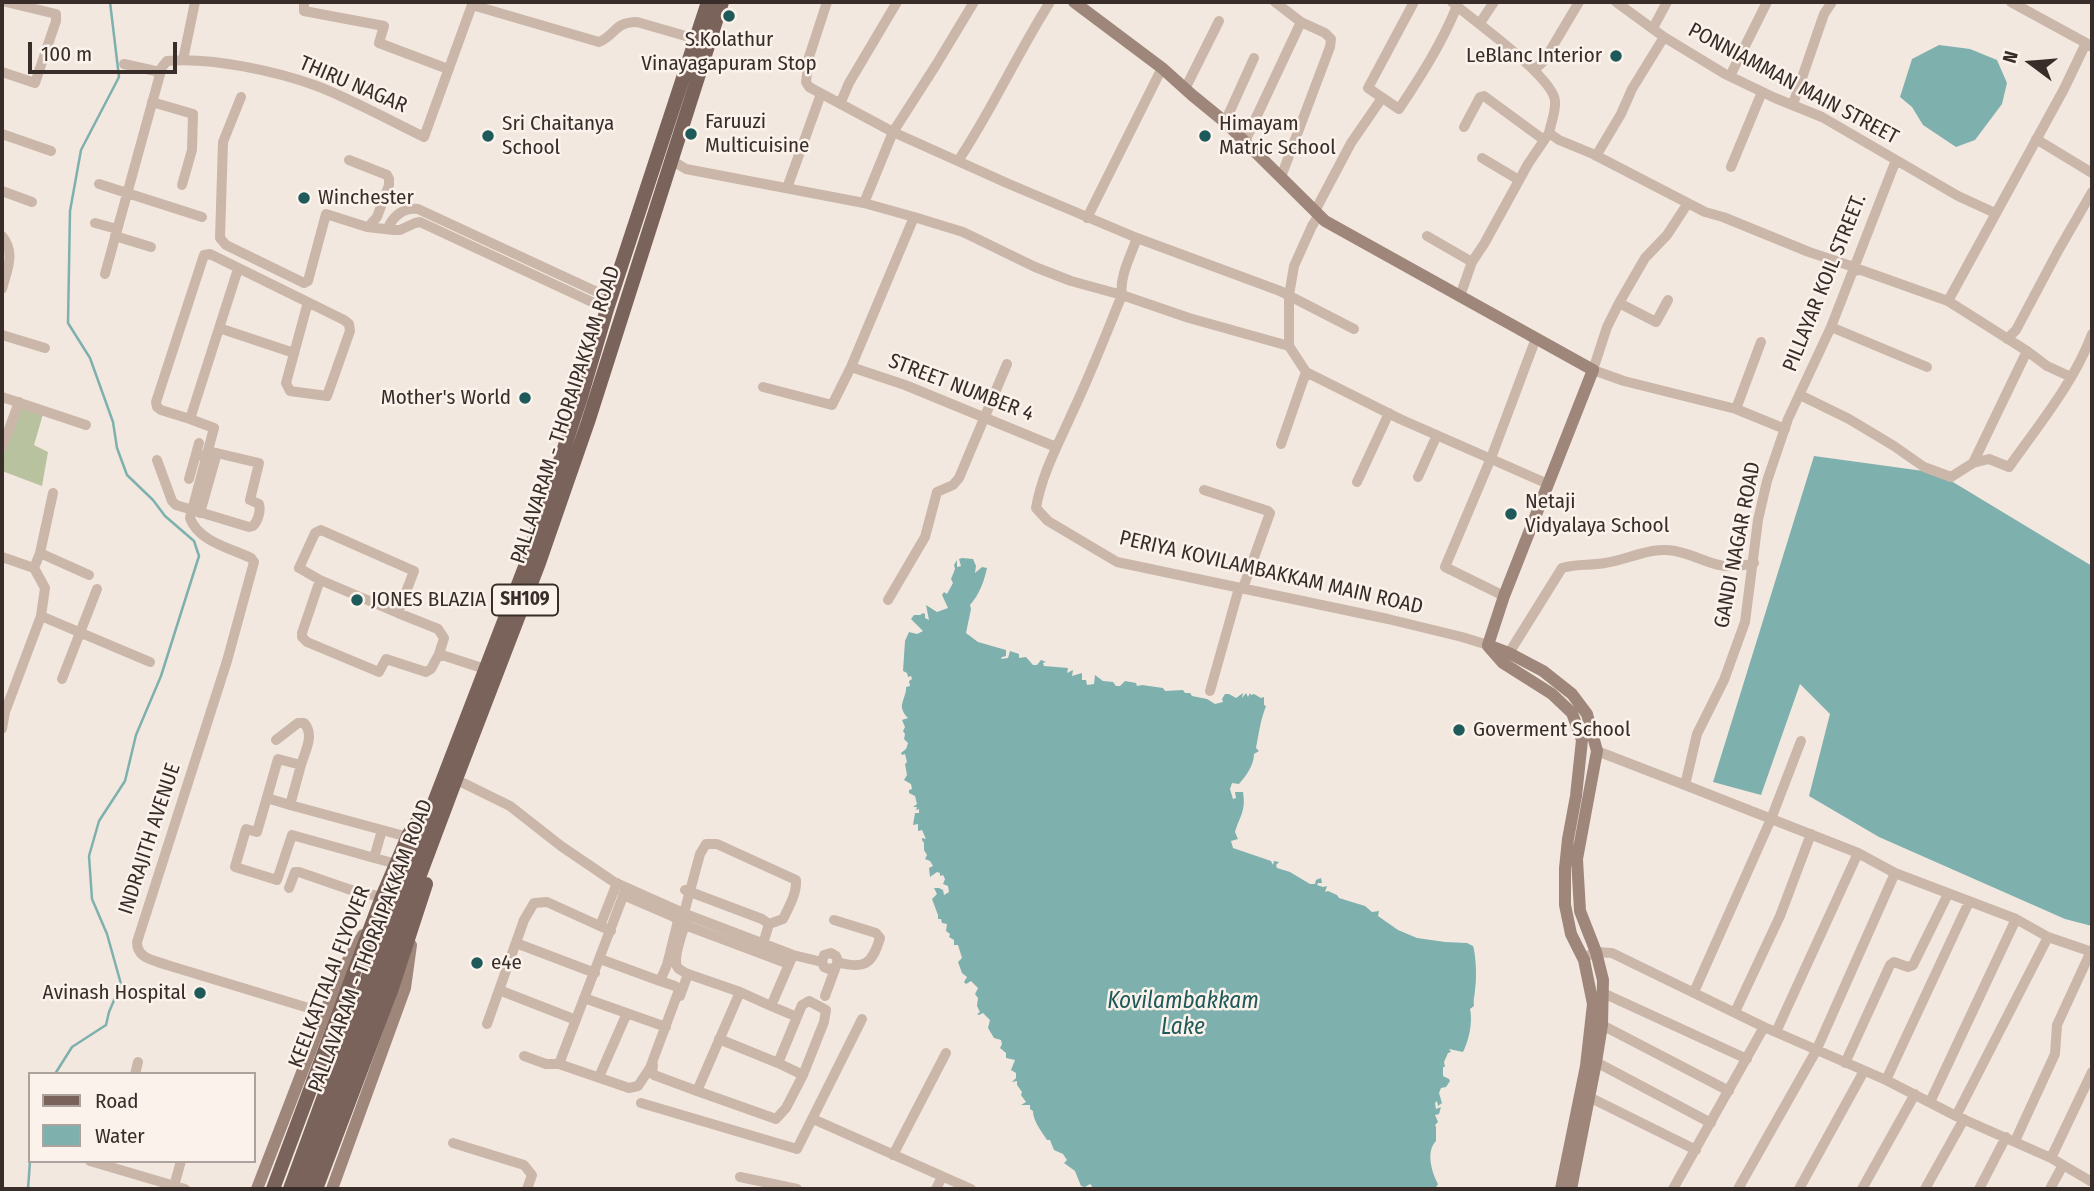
<!DOCTYPE html>
<html>
<head>
<meta charset="utf-8">
<style>
  body { margin:0 }
  #map { position:relative; width:2094px; height:1191px; overflow:hidden; background:#f3e8df; font-family:"Fira Sans Condensed",sans-serif }
  canvas { display:block }
  .frame { position:absolute; inset:0; border:4px solid #392d2a; pointer-events:none }
  .legend { position:absolute; left:28px; top:1072px; width:228px; height:91px; box-sizing:border-box; background:#faf2eb; border:2px solid #ada39e; margin:0; padding:9px 12px; list-style:none; font-size:21px; color:#392d2a }
  .legend li { display:flex; align-items:center; gap:14px; height:35px }
  .legend b { width:35px; border:2px solid #ada39e }
  .north { position:absolute; left:1996px; top:28px; width:70px; height:70px; -webkit-text-stroke:5px #faf2eb; paint-order:stroke; rotate:286deg; font-size:19px; font-weight:700; line-height:28px; text-align:center; color:#392d2a }
  .north::after { content:''; display:block; margin:auto; width:24px; height:32px; background:#392d2a; clip-path:polygon(50% 0,100% 100%,50% 72%,0 100%) }
  .scale { position:absolute; left:28px; top:42px; width:149px; height:32px; box-sizing:border-box; border:4px solid #392d2a; border-top:0; padding-left:9px; font-size:21px; line-height:24px; white-space:nowrap; color:#392d2a; -webkit-text-stroke:5px #faf2eb; paint-order:stroke }
</style>
</head>
<body>
<div id="map">
<canvas width="2094" height="1191"></canvas>
<div class="frame"></div>
<ul class="legend">
<li><b style="height:9px;background:#7a635b"></b>Road</li>
<li><b style="height:19px;background:#7eb0ae"></b>Water</li>
</ul>
<div class="north">N</div>
<div class="scale">100 m</div>
</div>
<script>
const ctx = document.querySelector('canvas').getContext('2d');
ctx.lineJoin = 'round';
function fillPath(path, color) {
  ctx.fillStyle = color;
  ctx.fill(path, 'evenodd');
}
function strokePath(path, color, width, dash) {
  ctx.strokeStyle = color;
  ctx.lineWidth = width;
  ctx.lineCap = dash ? 'butt' : 'round';
  ctx.setLineDash(dash || []);
  ctx.stroke(path);
}
function write(font, color, halo, rows, align = 'center') {
  ctx.font = font + ' "Fira Sans Condensed",sans-serif';
  ctx.lineWidth = 5;
  ctx.setLineDash([]);
  ctx.textBaseline = 'middle';
  ctx.strokeStyle = halo;
  ctx.fillStyle = color;
  for (const [text, x, y, turn = 0] of rows) {
    ctx.save();
    ctx.translate(x, y);
    ctx.rotate((+turn || 0) * Math.PI / 180);
    ctx.textAlign = isNaN(turn) ? turn : align;
    if (halo) ctx.strokeText(text, 0, 0);
    ctx.fillText(text, 0, 0);
    ctx.restore();
  }
}
fillPath(new Path2D(`
  M 21,408 L 43,414 L 34,445 L 48,452 L 42,486 L 2,471 L 2,459 Z`), '#b9c29e');
fillPath(new Path2D(`
  M 1939,45 L 1970,49 L 1997,60 L 2007,83 L 2002,104 L 1975,140 L 1956,147 L 1923,125 L 1912,107 L 1900,97 L 1912,59 Z
  M 1814,456 L 1938,473 L 2092,566 L 2092,926 L 2065,919 L 1879,837 L 1809,796 L 1830,714 L 1800,684 L 1761,795 L 1713,782 Z
  M 962,558 L 973,559 L 976,566 L 975,573 L 982,567 L 987,568 C 984,582 979,595 970,605 L 971,609 L 966,633 L 978,642 L 1006,650 L 1006,656 L 1002,657 L 1001,659 L 1008,658 L 1010,651 L 1019,654 L 1019,658 L 1026,657 L 1033,665 L 1037,665 L 1041,660 L 1046,662 L 1043,663 L 1044,666 L 1068,668 L 1067,673 L 1073,670 L 1072,676 L 1082,673 L 1082,680 L 1086,680 L 1087,685 L 1094,684 L 1095,675 L 1103,681 L 1113,682 L 1116,686 L 1120,686 L 1125,681 L 1136,683 L 1137,686 L 1142,685 L 1163,688 L 1165,691 L 1183,690 L 1185,693 L 1190,693 L 1192,696 L 1207,699 L 1215,704 L 1223,702 L 1222,699 L 1225,694 L 1229,694 L 1236,698 L 1243,693 L 1242,698 L 1246,693 L 1248,697 L 1250,693 L 1251,695 L 1254,694 L 1261,698 L 1264,697 L 1264,705 L 1266,706 C 1260,722 1259,733 1256,748 L 1259,751 L 1254,754 C 1254,765 1246,776 1239,784 L 1232,783 L 1230,789 L 1233,799 L 1236,798 L 1235,792 L 1243,792 C 1246,812 1240,815 1235,832 L 1238,839 L 1231,841 L 1233,848 L 1271,861 L 1273,865 L 1274,861 L 1279,862 L 1276,865 L 1277,868 L 1290,872 L 1310,884 L 1315,884 L 1316,880 L 1321,878 L 1322,883 L 1318,883 L 1317,885 L 1323,887 L 1327,886 L 1325,892 L 1328,891 L 1337,895 L 1339,898 L 1365,906 L 1372,912 L 1379,911 L 1378,916 L 1398,930 L 1417,938 L 1445,942 L 1467,943 L 1473,946 C 1476,955 1477,979 1475,990 C 1475,995 1473,998 1474,1006 L 1470,1009 C 1473,1022 1469,1040 1463,1052 L 1449,1049 L 1451,1052 L 1448,1053 L 1444,1062 L 1445,1067 L 1443,1067 L 1443,1076 L 1449,1079 L 1450,1081 L 1446,1087 L 1441,1088 L 1439,1093 L 1442,1103 L 1438,1106 L 1437,1101 L 1435,1103 L 1436,1109 L 1441,1107 L 1439,1114 L 1435,1115 L 1438,1122 L 1435,1125 L 1436,1127 L 1436,1141 C 1426,1151 1431,1171 1438,1184 L 1435,1189 L 1098,1189 L 1097,1188 L 1090,1189 L 1092,1186 L 1090,1184 L 1085,1187 L 1081,1186 L 1075,1171 L 1064,1163 L 1067,1160 L 1063,1154 L 1054,1150 L 1050,1140 L 1047,1140 C 1042,1132 1033,1121 1033,1111 L 1030,1109 L 1030,1105 L 1021,1105 L 1026,1102 L 1021,1095 L 1022,1092 L 1017,1085 L 1017,1081 L 1012,1082 L 1016,1078 L 1016,1073 L 1011,1070 L 1015,1060 L 1006,1058 L 1006,1053 L 1000,1048 L 1002,1044 L 1001,1040 L 994,1038 L 988,1028 L 990,1020 L 983,1013 L 979,1015 L 977,1014 L 980,1012 L 977,1006 L 978,998 L 975,994 L 978,988 L 971,981 L 966,984 L 964,982 L 967,977 L 962,973 L 958,962 L 962,958 L 958,945 L 954,945 L 954,940 L 949,937 L 950,934 L 946,931 L 947,924 L 942,923 L 941,919 L 938,919 L 938,915 L 932,899 L 937,894 L 934,888 L 939,888 L 943,890 L 944,895 L 949,892 L 948,886 L 943,884 L 945,879 L 943,875 L 940,876 L 940,873 L 937,872 L 930,877 L 929,868 L 933,866 L 930,861 L 925,859 L 927,855 L 924,850 L 924,843 L 922,840 L 922,838 L 926,839 L 922,830 L 918,831 L 918,824 L 913,825 L 915,813 L 919,813 L 919,809 L 916,810 L 917,807 L 913,807 L 917,804 L 915,796 L 909,793 L 909,790 L 912,789 L 911,784 L 904,780 L 907,775 L 905,764 L 907,762 L 905,754 L 902,755 L 901,753 L 906,749 L 908,743 L 904,739 L 905,734 L 903,731 L 905,727 L 902,720 L 908,718 C 906,716 904,714 903,711 C 899,704 907,695 906,687 L 910,686 L 909,681 L 912,679 L 911,676 L 908,677 L 907,673 L 903,671 L 905,641 L 909,632 L 917,634 L 923,631 L 911,619 L 914,615 L 920,615 L 923,613 L 925,614 L 925,618 L 929,620 L 926,605 L 937,612 L 948,608 L 942,595 L 944,592 L 947,594 L 953,583 L 951,579 L 955,569 L 954,565 L 957,560 L 957,567 L 961,566 L 959,559 Z`), '#7eb0ae');
strokePath(new Path2D(`
  M 55,1074 L 72,1047 L 106,1025 L 109,1012 L 121,984 L 107,934 L 92,899 L 89,856 L 99,821 L 125,781 L 136,735 L 161,676 L 199,556 L 194,541 L 165,516 L 153,500 L 127,475 L 117,448 L 113,422 L 90,358 L 68,323 L 70,211 L 81,150 L 119,77 L 110,2
  M 28,1189 L 30,1161`), '#7eb0ae', 2.5);
strokePath(new Path2D(`
  M 304,2 L 304,11 L 384,26 L 379,43 L 448,69
  M 473,2 L 472,5 L 599,42 C 616,35 614,22 637,22 L 696,39
  M 827,2 L 809,57 L 806,82 L 809,87 L 893,132 L 1009,184 L 1137,238 L 1280,291 L 1354,329
  M 1414,2 L 1368,88 L 1399,109 C 1421,76 1442,43 1457,6
  M 1452,2 C 1471,19 1554,77 1555,101 C 1556,111 1551,123 1549,133 L 1559,140 L 1593,154 L 1705,212 L 1723,217 L 1809,252 L 1854,267
  M 1616,2 L 1664,37 L 1725,74 L 1775,98 L 1822,117 L 1958,196 L 1995,213
  M 2011,2 L 2086,43
  M 1480,23 L 1494,2
  M 1653,28 L 1667,2
  M 183,60 L 195,2
  M 124,64 L 160,72
  M 1534,70 L 1544,61 L 1579,2
  M 2,72 L 35,83 L 56,21 L 56,14 L 6,2
  M 1730,76 L 1767,2
  M 1185,89 L 1219,21
  M 241,97 L 223,142 L 220,238 L 226,245 L 304,283 L 308,281 L 326,214 L 367,227 L 394,230 L 400,230 L 415,223 L 420,222 L 607,309
  M 152,102 L 193,114 L 192,150 L 182,185
  M 840,104 L 849,83 L 897,2
  M 1793,104 L 1824,14 L 1832,2
  M 1225,122 L 1254,58
  M 1464,127 L 1480,97 L 1484,96 L 1544,140
  M 2,134 L 51,151
  M 2036,139 L 2092,173
  M 1245,141 L 1301,22 L 1275,2
  M 1596,156 L 1621,114 L 1632,89 L 1664,37
  M 1482,158 L 1519,180
  M 349,160 L 387,175 L 389,179 L 389,185 L 377,217 L 369,226
  M 671,160 L 686,169 L 864,203 L 914,217 L 963,232 L 1035,267 L 1071,281 L 1122,295 L 1189,318 L 1289,346
  M 958,161 C 992,110 1017,54 1050,2
  M 1731,167 L 1762,92
  M 1281,177 L 1330,47 L 1331,39 L 1325,33 L 1301,22
  M 99,184 L 202,217
  M 787,188 L 821,94
  M 2,191 L 32,202
  M 864,203 L 893,132 L 936,65 L 974,2
  M 1688,203 L 1667,235 L 1645,258 L 1619,303 L 1607,327 L 1593,370 L 1624,381 L 1736,409 L 1785,429
  M 1315,211 L 1351,143 L 1382,98
  M 1319,215 L 1312,226 L 1294,266 L 1289,295 L 1289,346 L 1306,372 L 1400,419 L 1548,484
  M 1087,218 L 1162,68
  M 95,223 L 117,229
  M 388,228 C 393,216 404,207 418,209 L 610,298
  M 2,236 C 16,253 7,270 2,289
  M 115,236 L 151,247
  M 1427,236 L 1472,262
  M 1137,238 C 1131,255 1119,277 1122,295 C 1106,334 1091,373 1073,411 C 1059,443 1042,473 1036,508 L 1048,521 L 1117,562 L 1388,619 L 1462,637 L 1488,645
  M 238,269 L 190,419 L 214,428 L 190,518 C 198,541 230,548 251,558 L 254,562 L 227,661 L 137,942 C 137,959 154,960 167,965 L 325,1013
  M 1853,271 L 1861,270 L 1948,301 L 2027,351
  M 105,274 L 162,67 L 167,61 C 211,57 276,71 317,86 C 353,100 389,120 424,137 L 472,5
  M 1460,296 L 1472,262 L 1484,244 L 1528,164 L 1549,133
  M 1948,301 L 2064,89 L 2086,43 L 2092,47
  M 1619,303 L 1656,322 L 1668,300
  M 1831,327 L 1927,367
  M 219,328 L 294,353
  M 2,335 L 45,348
  M 2007,339 L 2016,330 L 2058,251 L 2092,192
  M 851,367 L 905,385 L 1056,447
  M 763,387 L 832,405 L 851,367 L 914,217
  M 1800,395 L 1849,419 L 1894,446 L 1924,467 L 1951,477 L 1973,463 L 2027,351 L 2047,366 L 2071,377
  M 2,397 L 86,425
  M 1736,409 L 1761,342
  M 190,419 L 161,410 L 157,407 L 156,402 L 204,255 L 210,254 L 344,320 L 349,324 L 350,331 L 327,396 L 290,391 L 286,383 L 308,302
  M 1281,444 L 1306,372
  M 2,448 L 19,402
  M 196,454 L 199,443
  M 157,460 L 172,501 L 176,505 L 249,527 L 253,526 C 258,521 261,511 259,504 L 250,500 L 259,463 L 208,451
  M 1973,463 L 1989,459 L 2009,467 C 2038,426 2075,381 2092,334
  M 1418,477 L 1437,435
  M 189,479 L 196,454 L 207,457
  M 1357,482 L 1389,413
  M 1204,490 L 1268,511 L 1270,513 L 1243,588
  M 200,513 L 217,453
  M 40,553 L 89,575
  M 2,557 L 34,568 L 45,588 L 41,616 L 5,712 L 2,729
  M 34,568 L 40,553 L 53,493
  M 320,580 L 398,613
  M 1504,596 L 1445,567 L 1491,458 L 1536,338
  M 888,600 L 925,537 L 937,492 L 953,485 L 959,478 L 1007,364
  M 41,616 L 150,662
  M 1509,653 L 1562,568 C 1577,563 1590,566 1605,563 C 1628,560 1651,546 1675,551 C 1708,558 1716,573 1754,563
  M 439,654 L 444,638 L 438,629 L 398,613 L 414,571 L 321,530 L 315,533 L 299,568 L 320,580 L 302,633 L 302,637 L 307,642 L 379,672 L 386,659 L 426,672 L 431,669 L 439,654 L 485,669
  M 62,679 L 97,589
  M 1210,691 L 1239,588
  M 276,740 L 298,723 L 304,723 C 315,735 305,751 301,765
  M 1597,751 L 1685,785 L 1697,734 L 1724,680 L 1745,622 L 1758,520 L 1767,481 L 1788,419 L 1831,327 L 1896,160
  M 451,777 L 510,806 L 561,846 L 614,882 L 688,915 L 793,955 L 822,962
  M 1685,785 L 1858,853 L 1895,873 L 2016,919 L 2048,937 L 2092,952
  M 267,798 L 290,805
  M 374,858 L 382,830
  M 396,864 L 292,835 L 277,880 L 235,867 L 246,829 L 257,832 L 278,759 L 301,765 L 290,805 L 408,837
  M 289,888 L 295,872 L 299,872 L 351,890 L 382,897
  M 685,890 L 762,919 L 769,924 L 763,944
  M 684,913 L 700,854 L 706,844 L 717,844 L 796,880 C 797,893 789,907 783,919 L 769,924
  M 834,920 L 876,933 L 880,938 C 872,964 865,970 837,962
  M 685,925 L 789,964
  M 600,926 L 617,883
  M 516,943 L 595,973
  M 1583,958 L 1596,952 L 1612,953 L 1764,1027 L 1886,1080 L 1956,1116 L 2051,1158 L 2092,1182
  M 600,959 L 660,981
  M 688,974 L 740,992 L 771,1006
  M 499,990 L 576,1020
  M 1694,992 L 1771,819 L 1801,741
  M 1603,993 L 1747,1059
  M 680,996 L 688,974 C 686,973 680,970 678,968 C 671,959 685,926 688,915
  M 825,996 L 838,961 L 836,956 L 831,953 L 824,955 L 822,962 L 824,967 L 829,969 L 834,968
  M 584,998 L 666,1027
  M 1735,1012 L 1780,916 L 1811,834
  M 487,1024 L 524,920 L 534,903 L 547,902 L 611,931
  M 1602,1025 L 1729,1091
  M 1776,1032 L 1858,853
  M 719,1039 L 778,1063 L 797,1017 L 771,1006 L 793,955
  M 524,1056 L 546,1064 L 559,1064 L 629,1088 L 638,1086 L 650,1068 L 679,990 L 675,986 L 660,981 L 667,965 L 678,921 L 674,917 L 623,895
  M 1596,1062 L 1711,1123
  M 778,1063 L 803,1075 L 824,1022 L 826,1010 L 809,1001 L 802,1005 L 797,1017
  M 1845,1063 L 1890,965 L 1894,962 L 1908,967 L 1913,965 L 1948,894
  M 559,1064 L 625,891
  M 653,1065 L 652,1073 L 654,1075 L 697,1091 L 740,992
  M 135,1074 L 138,1062
  M 599,1077 L 627,1013
  M 1886,1080 L 1969,902
  M 697,1091 L 776,1119 L 786,1108 L 803,1075
  M 1589,1097 L 1696,1150
  M 1930,1102 L 2016,919
  M 641,1103 L 797,1149 L 862,1019
  M 1956,1116 L 2048,937
  M 813,1119 L 971,1189
  M 2015,1141 L 2055,1054 L 2057,1025 L 2091,951
  M 453,1143 L 524,1165 L 532,1175 L 527,1189
  M 893,1155 L 946,1053
  M 2051,1158 L 2092,1072
  M 90,1161 L 185,1189
  M 740,1177 L 797,1189
  M 174,1186 L 181,1161
  M 936,1189 L 942,1177
  M 1673,1189 L 1764,1027
  M 1738,1189 L 1816,1051 L 1895,873
  M 1799,1189 L 1864,1071
  M 1862,1189 L 1915,1094
  M 1925,1189 L 1964,1119
  M 1979,1189 L 2006,1137
  M 2050,1189 L 2063,1165`), '#cbb7aa', 10);
strokePath(new Path2D(`
  M 1074,2 L 1162,68 L 1192,95 L 1225,122 L 1325,221 L 1593,370 L 1504,596 L 1488,645
  M 1488,645 L 1509,653 L 1543,671 L 1572,694 L 1587,714 L 1597,751 L 1577,859 L 1580,911 L 1596,952 L 1603,980 L 1602,1025 L 1596,1062 L 1571,1189
  M 1488,646 L 1503,663 L 1552,694 L 1572,713 L 1582,740 L 1576,796 L 1568,839 L 1565,868 L 1565,905 L 1571,934 L 1584,960 L 1593,1004 L 1586,1066 L 1561,1189
  M 257,1189 L 340,974 L 363,935
  M 332,1189 L 405,988 L 411,945`), '#9f867b', 12);
strokePath(new Path2D(`
  M 273,1189 L 382,897 L 409,834 L 424,811
  M 290,1189 L 391,914 L 526,564 L 581,397 L 607,309 L 708,2
  M 302,1189 L 456,779 L 539,563 L 588,422 L 722,2
  M 316,1189 L 392,988 L 426,884`), '#7a635b', 14);
for (const [x, y, r, color] of [
  [729,16,7,"#1f5a5a"],
  [1616,56,7,"#1f5a5a"],
  [691,134,7,"#1f5a5a"],
  [488,136,7,"#1f5a5a"],
  [1205,136,7,"#1f5a5a"],
  [304,198,7,"#1f5a5a"],
  [525,398,7,"#1f5a5a"],
  [1511,514,7,"#1f5a5a"],
  [357,600,7,"#1f5a5a"],
  [1459,730,7,"#1f5a5a"],
  [477,963,7,"#1f5a5a"],
  [200,993,7,"#1f5a5a"]
]) {
  const dot = new Path2D();
  dot.arc(x, y, r, 0, 2 * Math.PI);
  ctx.fillStyle = color;
  ctx.fill(dot);
  strokePath(dot, '#faf2eb', 2.5);
}
for (const [x, y, w] of [
  [525,600,66]
]) {
  const box = new Path2D();
  box.roundRect(x - w / 2, y - 15.5, w, 31, 5);
  ctx.fillStyle = '#faf2eb';
  ctx.fill(box);
  strokePath(box, '#392d2a', 2);
}
write('bold 19px', '#392d2a', null, [
  ["SH109",525,600]
]);
write('21px', '#392d2a', '#faf2eb', [
  ["S.Kolathur",729,40,"center"],
  ["Vinayagapuram Stop",729,64,"center"],
  ["LeBlanc Interior",1602,56,"right"],
  ["Faruuzi",705,122],
  ["Multicuisine",705,146],
  ["Sri Chaitanya",502,124],
  ["School",502,148],
  ["Himayam",1219,124],
  ["Matric School",1219,148],
  ["Winchester",318,198],
  ["Mother's World",511,398,"right"],
  ["Netaji",1525,502],
  ["Vidyalaya School",1525,526],
  ["JONES BLAZIA",371,600],
  ["Goverment School",1473,730],
  ["e4e",491,963],
  ["Avinash Hospital",186,993,"right"]
], 'left');
write('21px', '#392d2a', '#faf2eb', [
  ["PONNIAMMAN MAIN STREET",1793,84,28],
  ["THIRU NAGAR",353,85,23],
  ["PILLAYAR KOIL STREET.",1825,283,-68],
  ["STREET NUMBER 4",961,388,21],
  ["PALLAVARAM - THORAIPAKKAM ROAD",566,415,-72],
  ["GANDI NAGAR ROAD",1738,545,-79],
  ["PERIYA KOVILAMBAKKAM MAIN ROAD",1271,573,13],
  ["INDRAJITH AVENUE",150,839,-72],
  ["PALLAVARAM - THORAIPAKKAM ROAD",371,946,-69],
  ["KEELKATTALAI FLYOVER",330,977,-69]
]);
write('italic 23px', '#1f5a5a', '#faf2eb', [
  ["Kovilambakkam",1183,1002],
  ["Lake",1183,1028]
]);
</script>
</body>
</html>
